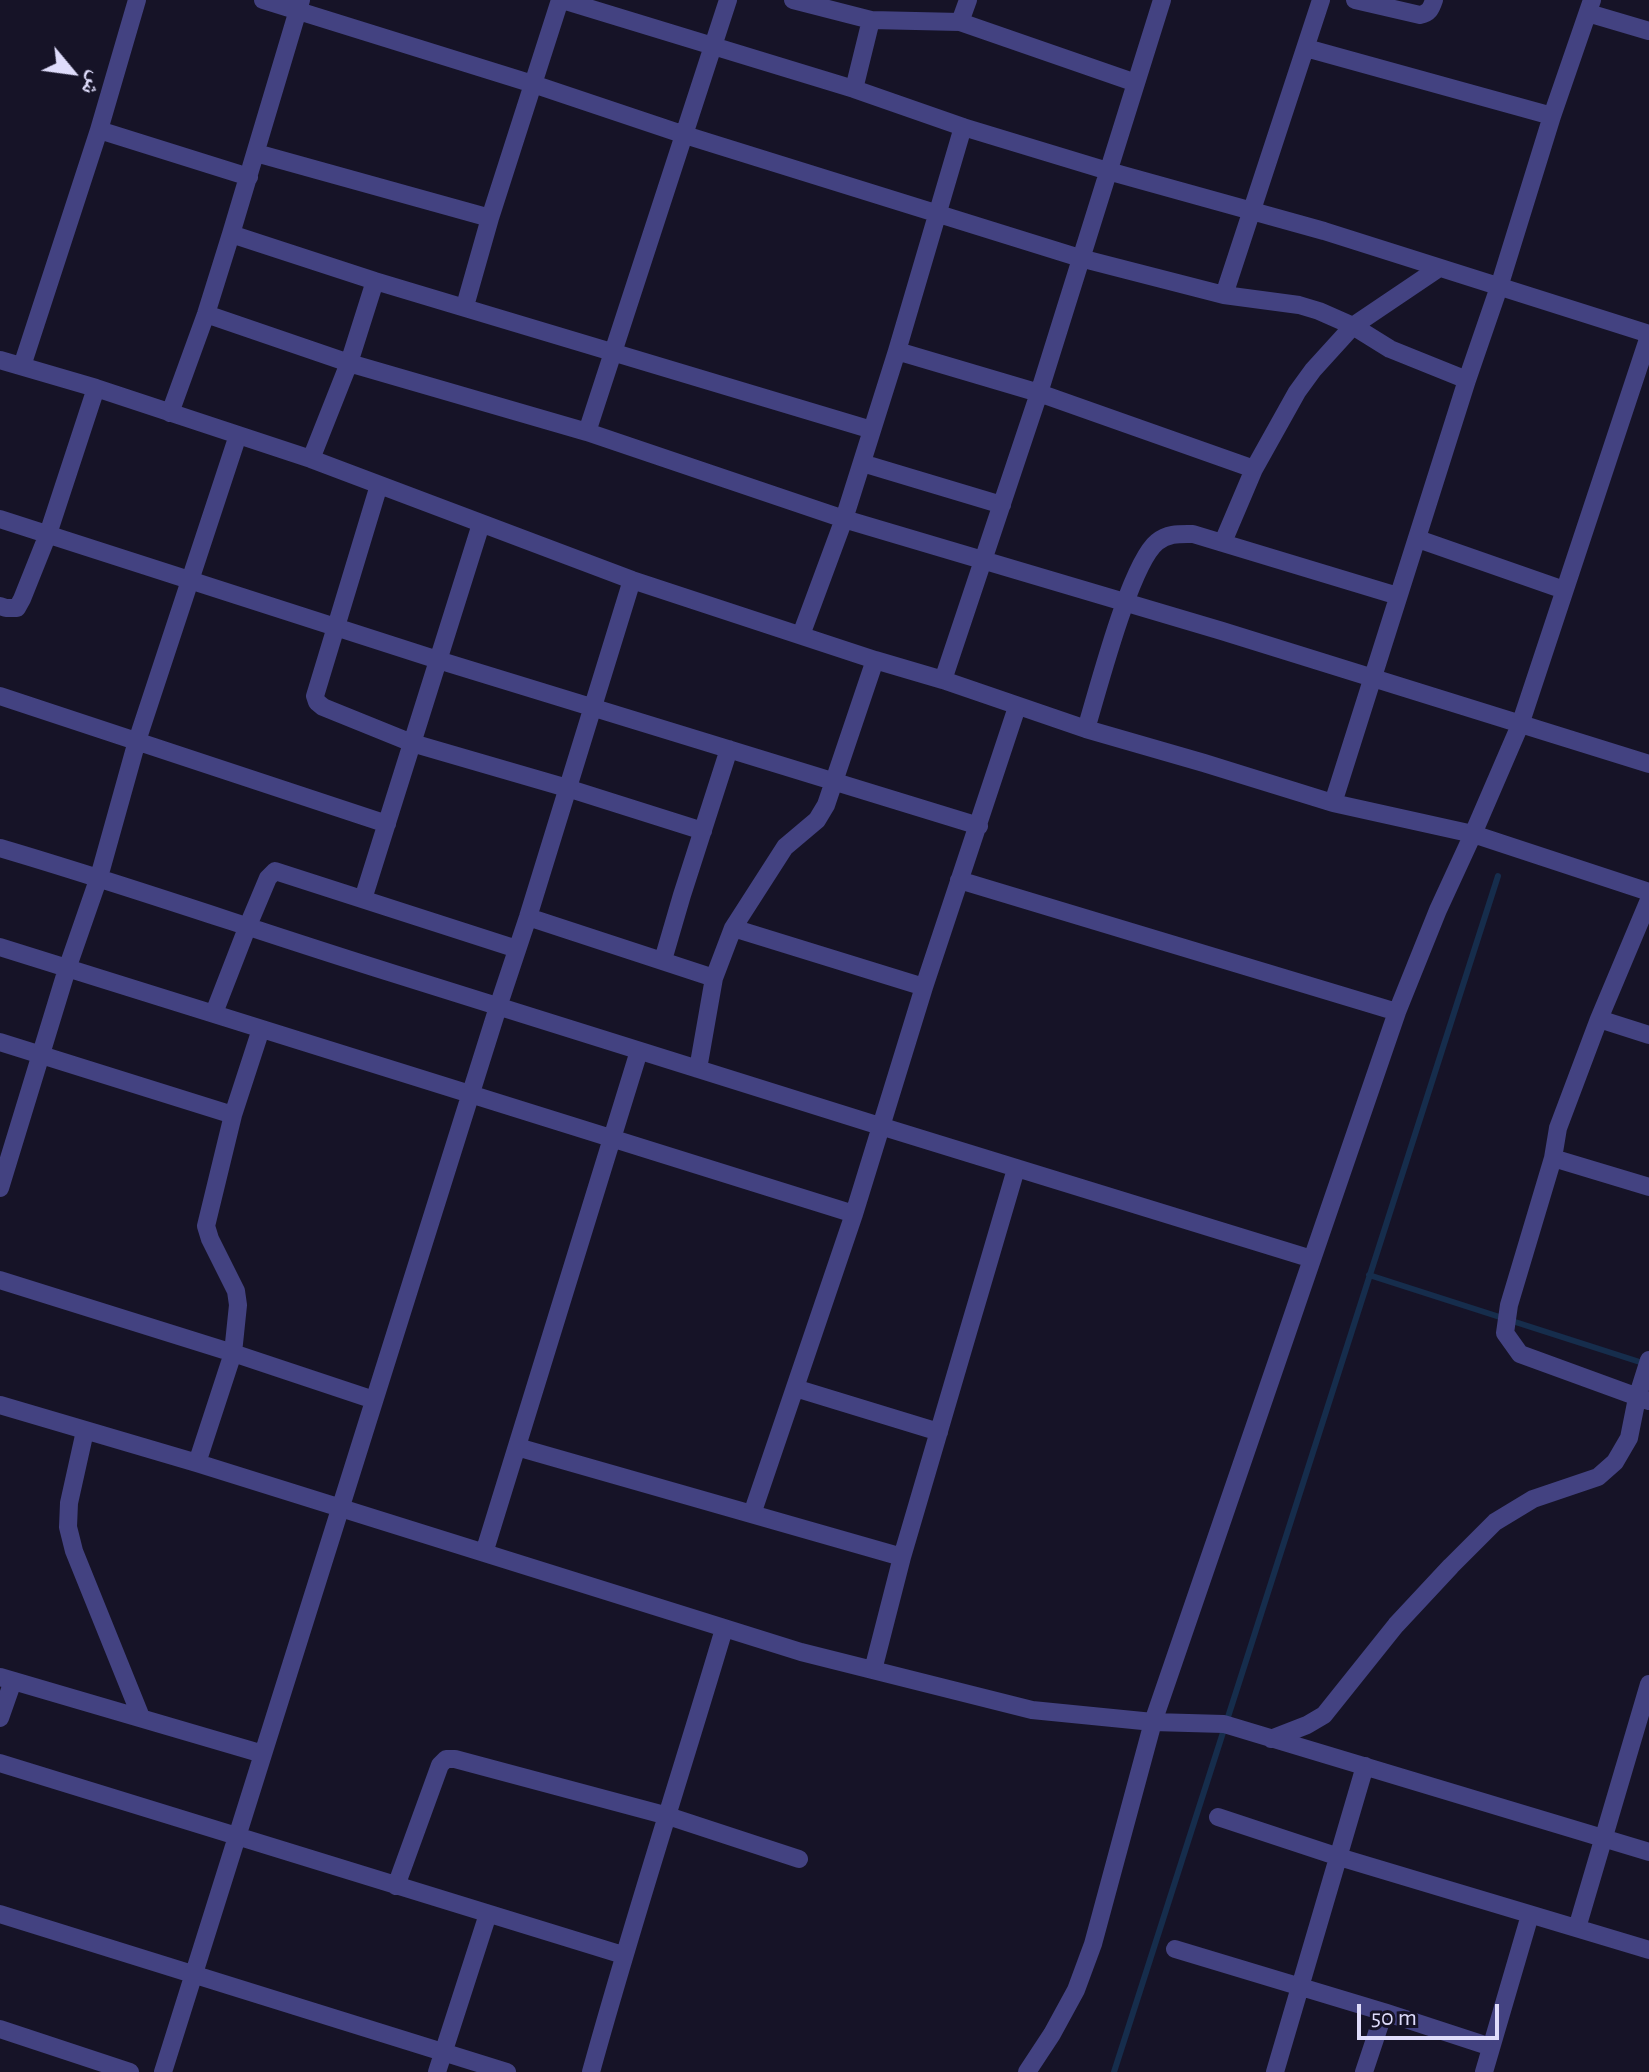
<!DOCTYPE html>
<html>
<head>
<meta charset="utf-8">
<style>
  body { margin:0 }
  #map { position:relative; width:1649px; height:2072px; overflow:hidden; background:#161327; font-family:"Alegreya Sans","Noto Naskh Arabic",sans-serif }
  canvas { display:block }
  .north { position:absolute; left:32px; top:32px; width:80px; height:80px; -webkit-text-stroke:6px #161327; paint-order:stroke; rotate:119deg; font-size:22px; font-weight:700; line-height:32px; text-align:center; color:#dfdcfb }
  .north::after { content:''; display:block; margin:auto; width:28px; height:36px; background:#dfdcfb; clip-path:polygon(50% 0,100% 100%,50% 72%,0 100%) }
  .scale { position:absolute; left:1357px; top:2004px; width:142px; height:36px; box-sizing:border-box; border:4px solid #dfdcfb; border-top:0; padding-left:10px; font-size:24px; line-height:28px; white-space:nowrap; color:#dfdcfb; -webkit-text-stroke:6px #161327; paint-order:stroke }
</style>
</head>
<body>
<div id="map">
<canvas width="1649" height="2072"></canvas>
<div class="north">ش</div>
<div class="scale">50 m</div>
</div>
<script>
const ctx = document.querySelector('canvas').getContext('2d');
ctx.lineJoin = 'round';
function strokePath(path, color, width, dash) {
  ctx.strokeStyle = color;
  ctx.lineWidth = width;
  ctx.lineCap = dash ? 'butt' : 'round';
  ctx.setLineDash(dash || []);
  ctx.stroke(path);
}
strokePath(new Path2D(`
  M 1369,1275 L 1646,1364
  M 1114,2072 L 1498,876`), '#162d4c', 6);
strokePath(new Path2D(`
  M 263,0 L 533,84 L 685,135 L 1080,258 L 1224,295 L 1299,305 L 1319,311 L 1353,326 L 1390,349 L 1467,380
  M 562,0 L 854,89 L 963,127 L 1108,171 L 1324,231 L 1649,334
  M 793,0 L 871,20 L 960,22 L 1136,83
  M 1355,0 L 1420,15 C 1429,13 1431,9 1434,0
  M 1588,13 L 1649,31
  M 960,22 L 968,0
  M 1306,48 L 1552,116
  M 854,89 L 871,20
  M 99,130 L 249,177
  M 256,153 L 490,218
  M 231,234 L 375,281 L 872,430
  M 1224,295 L 1321,0
  M 465,306 L 490,218 L 560,0
  M 206,314 L 349,363 L 587,432 L 844,519 L 1222,631 L 1649,764
  M 897,351 L 1039,393 L 1254,469
  M 0,360 L 96,388 L 311,459 L 632,580 L 875,660 L 943,680 L 1086,729 L 1204,763 L 1333,803 L 1473,834 L 1649,892
  M 22,366 L 99,130 L 137,0
  M 170,413 L 206,314 L 231,234 L 301,0
  M 587,432 L 728,0
  M 311,459 L 349,363 L 375,281
  M 862,463 L 1002,505
  M 379,485 L 315,696 L 317,702 L 323,707 L 412,743 L 567,788 L 703,831
  M 0,519 L 438,660 L 979,826
  M 1418,539 L 1564,590
  M 1223,542 L 1254,469 L 1297,392 L 1313,370 L 1353,326 L 1439,268
  M 0,606 L 6,608 L 17,608 L 22,599 L 48,534 L 96,388
  M 801,635 L 844,519 L 897,351 L 963,127
  M 943,680 L 1039,393 L 1162,0
  M 0,696 L 387,824
  M 1086,729 C 1098,690 1130,564 1157,542 C 1168,533 1180,534 1193,534 L 1398,596
  M 1333,803 L 1467,380 L 1499,287 L 1552,116 L 1592,0
  M 0,848 C 133,887 263,933 395,974 C 700,1070 1006,1166 1312,1259
  M 959,880 L 1397,1012
  M 363,899 L 481,524
  M 1649,900 L 1599,1019 L 1558,1128 L 1553,1158 L 1509,1305 L 1505,1333 L 1520,1354 L 1649,1401
  M 528,917 L 714,978
  M 733,928 L 924,987
  M 0,947 L 854,1214
  M 663,960 L 682,895 L 729,749
  M 214,1013 L 247,928 L 268,878 L 275,871 L 517,949
  M 1599,1019 L 1649,1035
  M 0,1042 L 233,1115
  M 698,1069 L 714,978 L 733,928 L 785,847 L 817,820 L 826,805 L 875,660
  M 1553,1158 L 1649,1187
  M 0,1188 L 67,969 L 99,877 L 137,741 L 238,435
  M 0,1280 L 233,1353 L 374,1400
  M 795,1388 L 939,1432
  M 0,1405 L 197,1463 L 801,1652 L 1032,1710 L 1153,1722 L 1224,1724 L 1649,1852
  M 85,1431 L 69,1503 L 68,1527 L 74,1551 L 141,1717
  M 517,1447 L 902,1557
  M 197,1463 L 233,1353 L 238,1305 L 236,1291 L 210,1239 L 206,1226 L 233,1115 L 261,1029
  M 752,1514 L 854,1214 L 924,987 L 1017,707
  M 484,1553 L 639,1051
  M 873,1670 L 902,1557 L 1016,1169
  M 0,1677 L 263,1754
  M 0,1718 L 13,1681
  M 1271,1739 L 1307,1725 L 1324,1715 L 1396,1625 L 1451,1566 L 1495,1522 L 1533,1499 L 1598,1477 L 1615,1462 L 1629,1438 L 1637,1398 L 1649,1360
  M 0,1763 L 623,1955
  M 1218,1817 L 1339,1857 L 1649,1950
  M 396,1886 L 440,1765 L 446,1759 L 455,1759 L 668,1816 L 799,1859
  M 0,1914 L 507,2072
  M 1577,1928 L 1649,1684
  M 1175,1949 L 1384,2012 L 1491,2047
  M 0,2029 L 130,2072
  M 163,2072 L 498,1007 L 528,917 L 632,580
  M 437,2072 L 488,1914
  M 591,2072 C 632,1923 680,1777 724,1629
  M 1027,2072 L 1052,2034 L 1076,1990 L 1093,1944 L 1153,1722 L 1397,1012 L 1438,910 L 1473,834 L 1520,725 L 1649,336
  M 1275,2072 L 1365,1766
  M 1364,2072 L 1384,2012
  M 1484,2072 L 1530,1915`), '#434281', 18);
</script>
</body>
</html>
